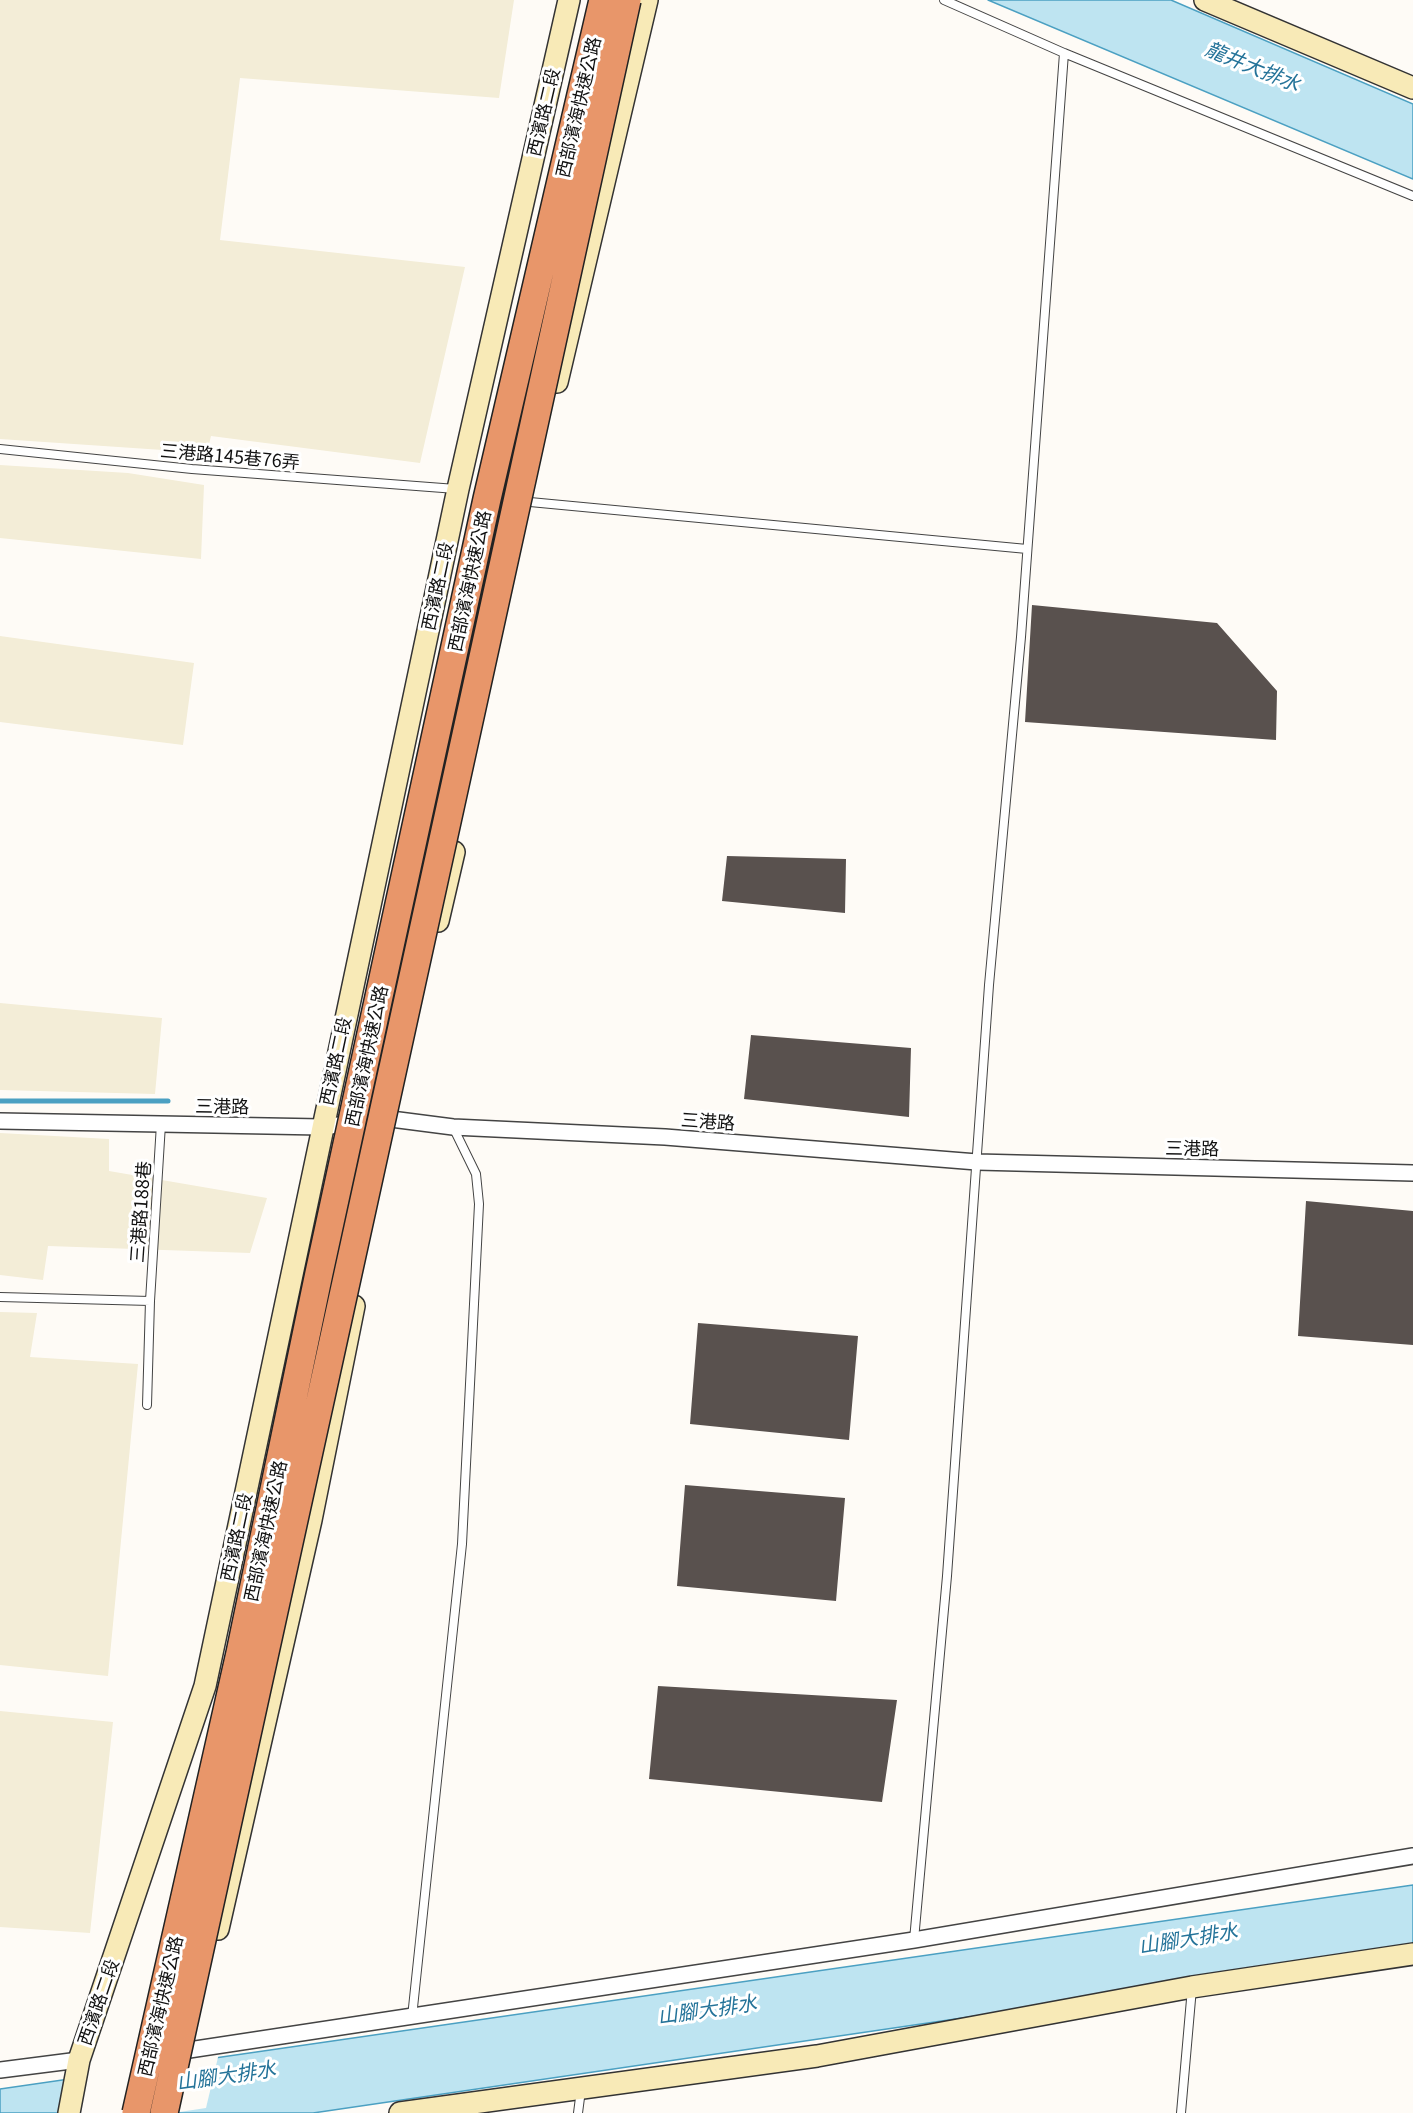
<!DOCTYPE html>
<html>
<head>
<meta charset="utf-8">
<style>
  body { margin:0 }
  canvas { display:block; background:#fefbf6 }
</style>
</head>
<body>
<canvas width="1413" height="2113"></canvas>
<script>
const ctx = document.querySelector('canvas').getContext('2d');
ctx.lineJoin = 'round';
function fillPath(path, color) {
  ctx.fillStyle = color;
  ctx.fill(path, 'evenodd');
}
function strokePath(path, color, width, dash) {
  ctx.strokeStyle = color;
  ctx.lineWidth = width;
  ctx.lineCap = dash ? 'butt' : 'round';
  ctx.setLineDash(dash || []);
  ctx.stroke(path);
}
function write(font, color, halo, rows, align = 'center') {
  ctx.font = font + ' Georgia,"Noto Sans TC",serif';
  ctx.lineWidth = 6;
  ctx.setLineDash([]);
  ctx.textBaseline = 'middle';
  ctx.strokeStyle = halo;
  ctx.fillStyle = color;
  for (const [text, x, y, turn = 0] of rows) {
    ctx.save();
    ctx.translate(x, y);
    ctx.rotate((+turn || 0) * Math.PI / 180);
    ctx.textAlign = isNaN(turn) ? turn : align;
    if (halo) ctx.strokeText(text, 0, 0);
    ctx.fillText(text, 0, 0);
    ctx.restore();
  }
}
fillPath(new Path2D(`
  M 0,0 L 514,0 L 499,98 L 240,78 L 220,240 L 465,267 L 420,463 L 211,436 L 207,453 L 0,439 Z
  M 0,465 L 128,473 L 204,485 L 201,559 L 0,538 Z
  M 0,636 L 194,663 L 183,745 L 0,722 Z
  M 0,1003 L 162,1018 L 155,1094 L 0,1090 Z
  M 0,1133 L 109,1139 L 109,1171 L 267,1198 L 250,1253 L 48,1246 L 43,1280 L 0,1275 Z
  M 0,1312 L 37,1313 L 30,1357 L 138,1364 L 108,1676 L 0,1665 Z
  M 0,1711 L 113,1722 L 90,1933 L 0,1927 Z`), '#f3edd7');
const water = new Path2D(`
  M 988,0 L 1171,0 L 1413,104 L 1413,179 Z
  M 1413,1885 L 1413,1952 L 313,2113 L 0,2113 L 0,2089 Z`);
fillPath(water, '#bee4f1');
strokePath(water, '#4ba0c2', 1.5);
fillPath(new Path2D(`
  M 219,2053 L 206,2108 L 173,2113 L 68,2113 L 78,2074 Z`), '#fefbf6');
strokePath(new Path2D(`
  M 0,1101 L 168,1101`), '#4ba0c2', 5);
fillPath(new Path2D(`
  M 1032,605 L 1217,623 L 1277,691 L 1276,740 L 1025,722 Z
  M 727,856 L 846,859 L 845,913 L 722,901 Z
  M 751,1035 L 911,1048 L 909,1117 L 744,1099 Z
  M 1306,1201 L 1413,1211 L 1413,1345 L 1298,1336 Z
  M 698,1323 L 858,1336 L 849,1440 L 690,1424 Z
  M 685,1485 L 845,1498 L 836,1601 L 677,1586 Z
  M 658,1686 L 897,1700 L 882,1802 L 649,1779 Z`), '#59514e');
const lane = new Path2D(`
  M 944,0 L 1064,53 L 1413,196
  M 0,449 L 192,469 L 456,489
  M 530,502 L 1027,549
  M 0,1297 L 150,1301
  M 147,1405 L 150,1301 L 161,1124
  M 914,1940 L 947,1576 L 989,985 L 1021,637 L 1064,53
  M 412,2017 L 462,1544 L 479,1204 L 476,1174 L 453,1127
  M 578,2113 L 581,2090
  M 1181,2113 L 1192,1988`);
const street = new Path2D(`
  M 0,1121 L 321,1127 L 391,1119 L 453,1127 L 665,1137 L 977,1162 L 1413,1173
  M 189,2050 L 914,1940 L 1413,1856
  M 0,2070 L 79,2060`);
const secondary = new Path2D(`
  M 1205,0 L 1413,88
  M 557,382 L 647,0
  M 438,921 L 454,852
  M 218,1929 L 311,1520 L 354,1306
  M 69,2113 L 79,2060 L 205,1686 L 458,489 L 569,0
  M 400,2113 L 817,2056 L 1192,1987 L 1413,1954`);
strokePath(lane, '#444', 10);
strokePath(street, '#444', 18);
strokePath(secondary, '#333', 24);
strokePath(lane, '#fff', 8);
strokePath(street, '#fff', 15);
strokePath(secondary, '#f8eab7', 21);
const highwayBridge = new Path2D(`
  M 136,2113 L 240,1653 L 319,1273 L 487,499 L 603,0
  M 164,2113 L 627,0`);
strokePath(highwayBridge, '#222', 30, []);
strokePath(highwayBridge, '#e8966a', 27);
write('18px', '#111', '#fff', [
  ["西部濱海快速公路",578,107,-77],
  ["西濱路二段",543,112,-77],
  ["三港路145巷76弄",230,456,5],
  ["西部濱海快速公路",469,581,-78],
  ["西濱路二段",437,586,-78],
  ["西部濱海快速公路",366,1056,-78],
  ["西濱路二段",335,1061,-78],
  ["三港路",222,1106,1],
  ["三港路",708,1121,4],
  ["三港路",1192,1148,1],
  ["三港路188巷",140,1212,-86],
  ["西部濱海快速公路",265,1531,-78],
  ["西濱路二段",236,1537,-78],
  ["西濱路二段",98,2002,-71],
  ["西部濱海快速公路",160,2006,-77]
]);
write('italic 20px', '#247399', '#fff', [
  ["龍井大排水",1253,66,22],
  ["山腳大排水",1188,1938,-9],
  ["山腳大排水",707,2009,-8],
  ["山腳大排水",226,2075,-8]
]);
</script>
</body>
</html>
